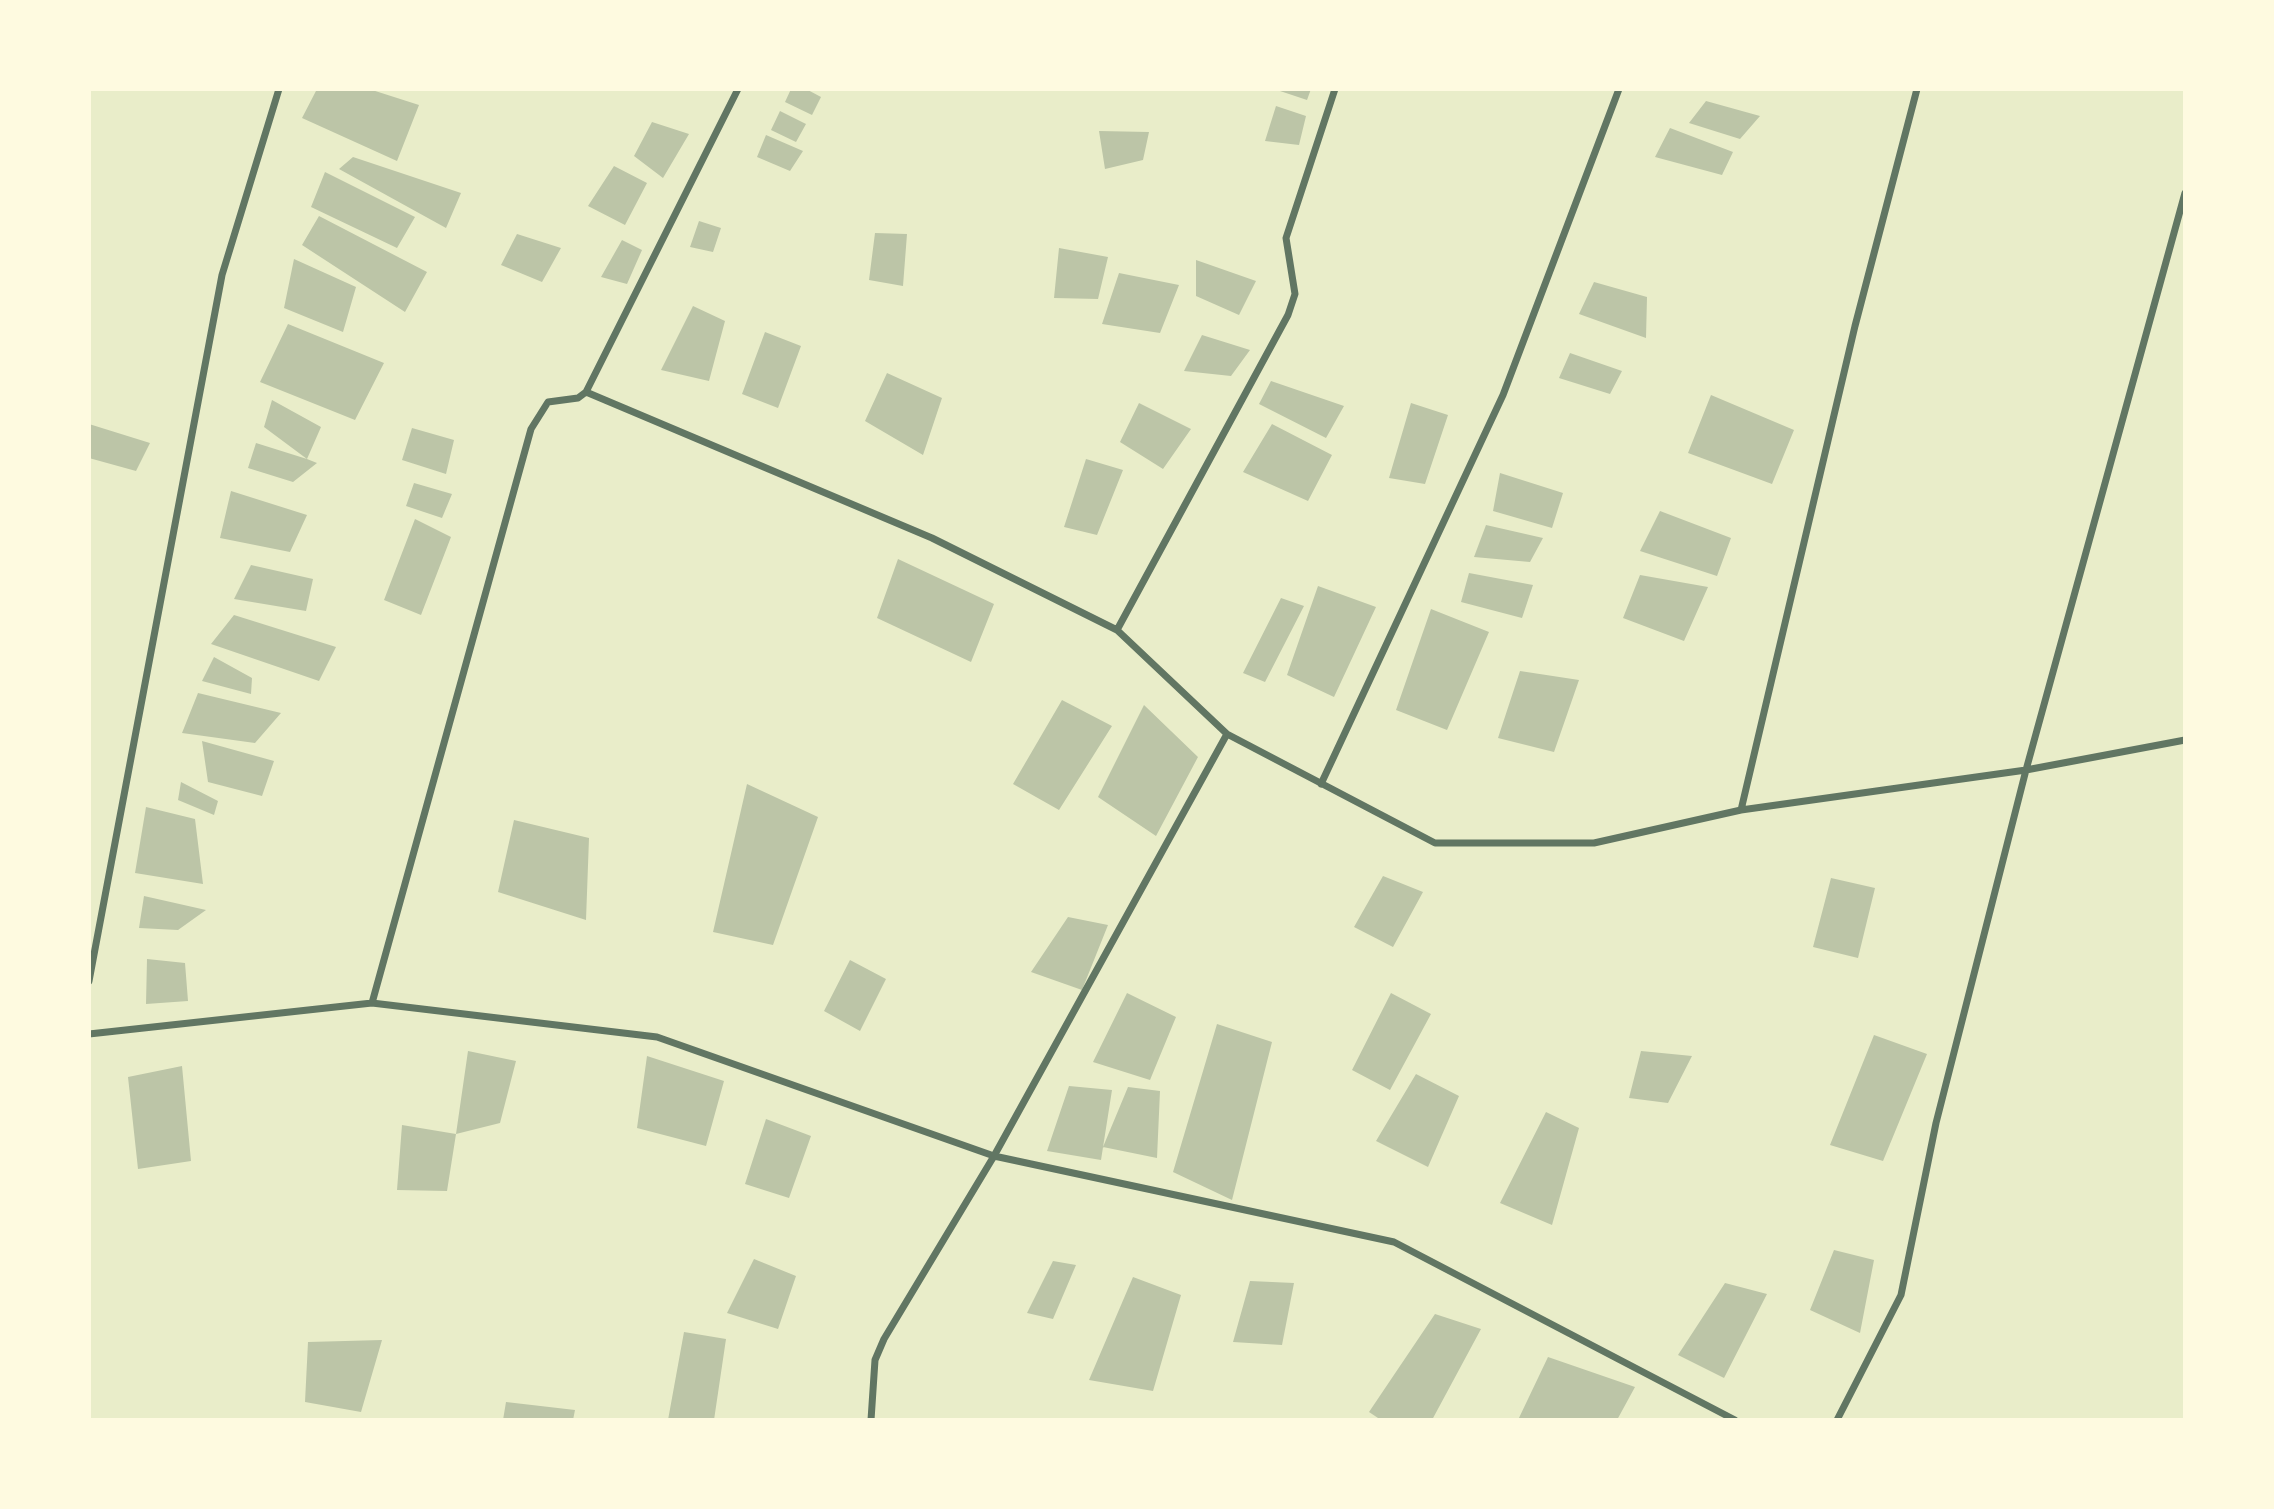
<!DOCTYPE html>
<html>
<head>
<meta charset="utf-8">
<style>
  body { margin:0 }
  #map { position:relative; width:2274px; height:1509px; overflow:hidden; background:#e9edc9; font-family:Karla,sans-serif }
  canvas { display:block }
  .frame { position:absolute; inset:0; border:91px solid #fefae0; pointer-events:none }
</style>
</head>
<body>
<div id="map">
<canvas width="2274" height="1509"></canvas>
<div class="frame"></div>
</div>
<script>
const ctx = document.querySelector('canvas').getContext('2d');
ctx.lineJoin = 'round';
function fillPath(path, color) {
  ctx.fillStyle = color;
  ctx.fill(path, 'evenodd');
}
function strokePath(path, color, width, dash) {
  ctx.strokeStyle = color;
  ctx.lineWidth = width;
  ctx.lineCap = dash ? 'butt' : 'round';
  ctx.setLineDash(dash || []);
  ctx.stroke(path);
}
fillPath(new Path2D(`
  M 317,89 L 369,89 L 419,105 L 397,161 L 302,118 Z
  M 791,89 L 806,89 L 821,97 L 812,115 L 785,102 Z
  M 1274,89 L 1311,89 L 1307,100 Z
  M 1706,101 L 1760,116 L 1740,139 L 1689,123 Z
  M 1276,106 L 1306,116 L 1299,145 L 1265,141 Z
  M 780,111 L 806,124 L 796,142 L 771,130 Z
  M 652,122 L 689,134 L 663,178 L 634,156 Z
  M 1670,128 L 1733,152 L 1722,175 L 1655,157 Z
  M 1099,131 L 1149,132 L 1143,160 L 1105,169 Z
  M 766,135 L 803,151 L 790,171 L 757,157 Z
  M 353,157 L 461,193 L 446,228 L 339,169 Z
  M 614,166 L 647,183 L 625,225 L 588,206 Z
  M 325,172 L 415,217 L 397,248 L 311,207 Z
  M 319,216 L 427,272 L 405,312 L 302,245 Z
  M 699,221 L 721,228 L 713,252 L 690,247 Z
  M 875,233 L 907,234 L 903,286 L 869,280 Z
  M 517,234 L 561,248 L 542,282 L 501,265 Z
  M 622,240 L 642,250 L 627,284 L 601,277 Z
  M 1059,248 L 1108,257 L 1098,299 L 1054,298 Z
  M 294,259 L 356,287 L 343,332 L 284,308 Z
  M 1196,260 L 1256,281 L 1239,315 L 1196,296 Z
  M 1119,273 L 1179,285 L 1160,333 L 1102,324 Z
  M 1594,282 L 1647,297 L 1646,338 L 1579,314 Z
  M 693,306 L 725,321 L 709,381 L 661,370 Z
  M 288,324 L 384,363 L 355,420 L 260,382 Z
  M 765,332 L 801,346 L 778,408 L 742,394 Z
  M 1202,335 L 1250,350 L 1231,376 L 1184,371 Z
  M 1570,353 L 1622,371 L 1610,394 L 1559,378 Z
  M 887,373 L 942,398 L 923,455 L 865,421 Z
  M 1271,381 L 1344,406 L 1326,438 L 1259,404 Z
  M 1711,395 L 1794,430 L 1772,484 L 1688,453 Z
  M 272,400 L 321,427 L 307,459 L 264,427 Z
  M 1139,403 L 1191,429 L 1163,469 L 1120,442 Z
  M 1411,403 L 1448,415 L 1425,484 L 1389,478 Z
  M 89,424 L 150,443 L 136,471 L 89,458 Z
  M 1272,424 L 1332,455 L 1308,501 L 1243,472 Z
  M 412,428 L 454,440 L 446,474 L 402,460 Z
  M 256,443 L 307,459 L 317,463 L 293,482 L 248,468 Z
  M 1086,459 L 1123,470 L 1097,535 L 1064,527 Z
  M 1500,473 L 1563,493 L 1552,528 L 1493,511 Z
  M 414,483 L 452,494 L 442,518 L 406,506 Z
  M 231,491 L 307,515 L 290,552 L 220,538 Z
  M 1660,511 L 1731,538 L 1717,576 L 1640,551 Z
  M 415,519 L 451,537 L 421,615 L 384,600 Z
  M 1486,525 L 1543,538 L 1530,562 L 1474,557 Z
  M 898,559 L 994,604 L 971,662 L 877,618 Z
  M 251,565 L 313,579 L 306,611 L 234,599 Z
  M 1469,573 L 1533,585 L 1522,618 L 1461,602 Z
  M 1640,575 L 1708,587 L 1684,641 L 1623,618 Z
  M 1318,586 L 1376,607 L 1334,697 L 1287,675 Z
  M 1281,598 L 1304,606 L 1265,682 L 1243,673 Z
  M 1431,609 L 1489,632 L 1447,730 L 1396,710 Z
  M 234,615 L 336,647 L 319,681 L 211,644 Z
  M 214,657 L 252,678 L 251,694 L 202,681 Z
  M 1520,671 L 1579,680 L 1554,752 L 1498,738 Z
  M 198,693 L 281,713 L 255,743 L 182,733 Z
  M 1062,700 L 1112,726 L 1059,810 L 1013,784 Z
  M 1144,705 L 1198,757 L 1156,836 L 1098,797 Z
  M 202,741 L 274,761 L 262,796 L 208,782 Z
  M 181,782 L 218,801 L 214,815 L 178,800 Z
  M 747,784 L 818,817 L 773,945 L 713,932 Z
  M 146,807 L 195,819 L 203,884 L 135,873 Z
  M 514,820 L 589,838 L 586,920 L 498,892 Z
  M 1383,876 L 1423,892 L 1393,947 L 1354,927 Z
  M 1831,878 L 1875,888 L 1858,958 L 1813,947 Z
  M 144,896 L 206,910 L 178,930 L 139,928 Z
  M 1068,917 L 1108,925 L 1082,990 L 1031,972 Z
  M 147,959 L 185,963 L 188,1001 L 146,1004 Z
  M 850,960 L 886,979 L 860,1031 L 824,1011 Z
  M 1127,993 L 1176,1017 L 1150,1080 L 1093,1062 Z
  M 1391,993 L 1431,1014 L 1390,1090 L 1352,1070 Z
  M 1217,1024 L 1272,1042 L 1232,1200 L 1173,1172 Z
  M 1874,1035 L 1927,1054 L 1883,1161 L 1830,1145 Z
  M 468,1051 L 516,1061 L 500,1123 L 456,1134 Z
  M 1641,1051 L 1692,1056 L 1668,1103 L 1629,1098 Z
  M 647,1056 L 724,1081 L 706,1146 L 637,1128 Z
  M 182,1066 L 191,1161 L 138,1169 L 128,1077 Z
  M 1416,1074 L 1459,1096 L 1428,1167 L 1376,1141 Z
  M 1069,1086 L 1112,1090 L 1101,1160 L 1047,1151 Z
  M 1128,1087 L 1160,1091 L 1157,1158 L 1103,1147 Z
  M 1546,1112 L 1579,1128 L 1552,1225 L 1500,1203 Z
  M 766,1119 L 811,1136 L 789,1198 L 745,1184 Z
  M 402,1125 L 456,1134 L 447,1191 L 397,1190 Z
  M 1834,1250 L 1874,1260 L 1860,1333 L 1810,1310 Z
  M 754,1259 L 796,1276 L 778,1329 L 727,1313 Z
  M 1053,1261 L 1076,1265 L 1053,1319 L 1027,1313 Z
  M 1133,1277 L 1181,1295 L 1153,1391 L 1089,1380 Z
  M 1250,1281 L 1294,1283 L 1282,1345 L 1233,1342 Z
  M 1725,1283 L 1767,1294 L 1724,1378 L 1678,1355 Z
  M 1435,1314 L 1481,1329 L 1432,1420 L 1381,1420 L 1369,1412 Z
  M 684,1332 L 726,1339 L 714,1420 L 668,1420 Z
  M 382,1340 L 361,1412 L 305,1402 L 308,1342 Z
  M 1548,1357 L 1635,1387 L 1617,1420 L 1518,1420 Z
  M 506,1402 L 575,1410 L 573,1420 L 503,1420 Z`), '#bcc5a7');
strokePath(new Path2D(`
  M 586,392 L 932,538 L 1117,630 L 1227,734 L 1435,843 L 1594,843 L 1741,810 L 2026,770 L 2185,740
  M 1117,630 L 1288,315 L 1295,294 L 1286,238 L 1335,89
  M 1321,784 L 1503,395 L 1619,89
  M 1741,810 L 1855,326 L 1917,89
  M 89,981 L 222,275 L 279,89
  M 372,1003 L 531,429 L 548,402 L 578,398 L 586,392 L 738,89
  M 89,1034 L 372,1003 L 657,1037 L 994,1156 L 1394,1242 L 1735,1420
  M 871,1420 L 875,1360 L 884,1339 L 994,1156 L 1227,734
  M 1837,1420 L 1901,1295 L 1936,1123 L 2026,770 L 2185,193`), '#617663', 7);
</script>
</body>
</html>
